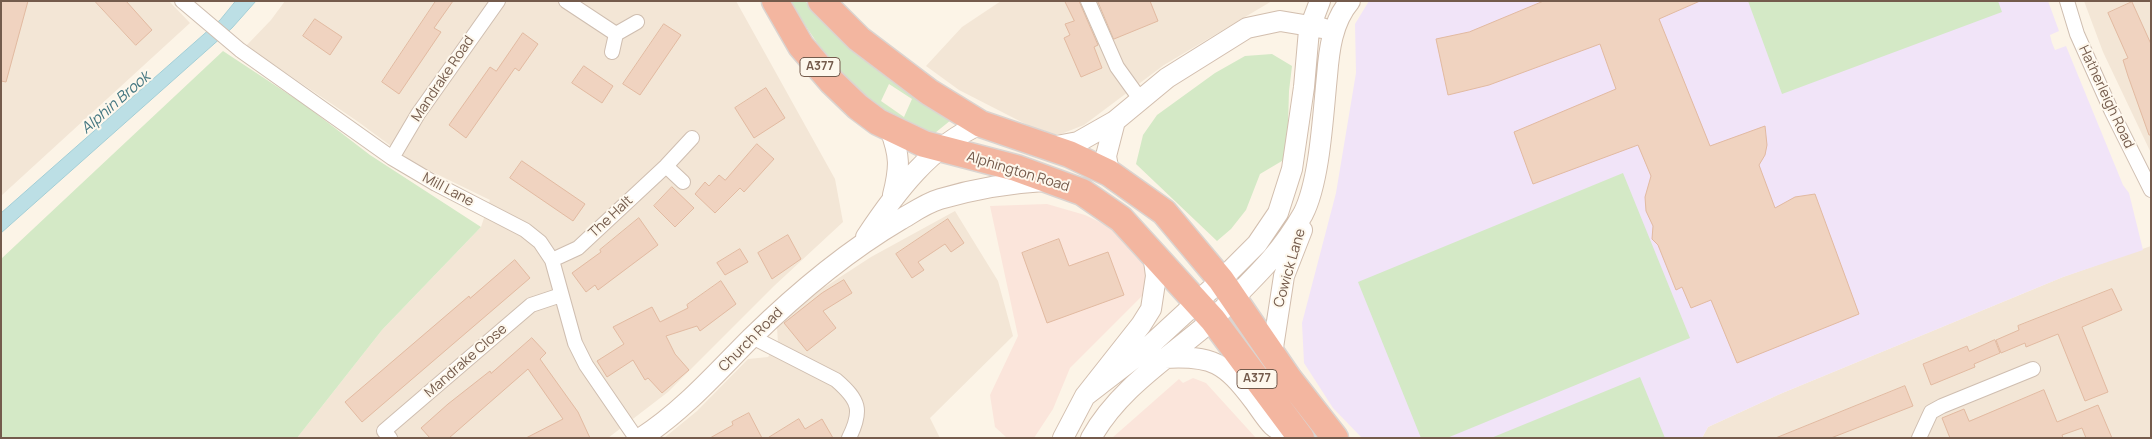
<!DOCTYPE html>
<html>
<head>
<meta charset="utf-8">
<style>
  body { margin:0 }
  #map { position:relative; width:2152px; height:439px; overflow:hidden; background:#fcf4e7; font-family:Manrope,sans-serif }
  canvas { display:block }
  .frame { position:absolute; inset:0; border:2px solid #745b4c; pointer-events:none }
</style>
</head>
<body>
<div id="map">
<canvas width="2152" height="439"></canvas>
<div class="frame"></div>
</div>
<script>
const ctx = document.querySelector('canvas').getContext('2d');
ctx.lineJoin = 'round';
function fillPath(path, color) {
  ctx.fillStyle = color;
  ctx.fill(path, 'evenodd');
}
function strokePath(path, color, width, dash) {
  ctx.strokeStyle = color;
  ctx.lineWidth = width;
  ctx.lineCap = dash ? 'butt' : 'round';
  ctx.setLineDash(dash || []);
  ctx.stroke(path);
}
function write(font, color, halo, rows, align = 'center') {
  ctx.font = font + ' Manrope,sans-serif';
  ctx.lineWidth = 4;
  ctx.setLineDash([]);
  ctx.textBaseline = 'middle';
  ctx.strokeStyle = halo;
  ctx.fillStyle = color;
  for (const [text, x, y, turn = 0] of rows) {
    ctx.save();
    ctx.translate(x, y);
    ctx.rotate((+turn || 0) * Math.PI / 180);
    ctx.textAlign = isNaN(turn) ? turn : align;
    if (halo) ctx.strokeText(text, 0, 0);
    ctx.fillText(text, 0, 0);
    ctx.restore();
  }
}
fillPath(new Path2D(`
  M 1,1 L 169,1 L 190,23 L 1,196 Z
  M 285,1 L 736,1 L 835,179 L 843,222 L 774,286 L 668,392 L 608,438 L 297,438 L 382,330 L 481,227 L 490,200 L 414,163 L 357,121 L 246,46 L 271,20 Z
  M 1001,1 L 1272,1 L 1164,65 L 1084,125 L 1061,134 L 1045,134 L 959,90 L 926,66 L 962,27 Z
  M 2084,1 L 2151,1 L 2151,153 L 2103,52 Z
  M 955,211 L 998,281 L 1013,336 L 930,418 L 940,438 L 664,438 L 697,411 L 748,359 L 768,357 L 778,343 L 777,327 L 805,300 L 871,257 Z
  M 2151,246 L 2151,438 L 1702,438 L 1708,427 L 1780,394 L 2063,277 Z`), '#f3e6d6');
fillPath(new Path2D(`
  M 1047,204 L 1085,215 L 1141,242 L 1155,272 L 1147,291 L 1070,368 L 1053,409 L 1034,438 L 1007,438 L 995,427 L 990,395 L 1018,336 L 990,206 Z
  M 1193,378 L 1206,383 L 1256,438 L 1112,438 L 1179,379 L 1183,383 Z`), '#fbe5db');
fillPath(new Path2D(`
  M 1369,1 L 2048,1 L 2059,31 L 2050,35 L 2052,43 L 2055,50 L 2066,46 L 2123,185 L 2129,193 L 2143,250 L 2063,277 L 1780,394 L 1708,427 L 1702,438 L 1362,438 L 1333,408 L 1304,363 L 1302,323 L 1336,193 L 1356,73 L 1355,24 Z`), '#f1e4f8');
fillPath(new Path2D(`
  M 790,1 L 805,1 L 855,52 L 915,97 L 951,120 L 930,137 C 912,127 891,117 874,104 C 839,77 813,39 790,1 ZM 889,84 L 912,99 L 904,117 L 881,101 Z
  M 1748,1 L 1998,1 L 2002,12 L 1782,94 Z
  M 223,51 L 305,105 L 370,155 L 481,227 L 382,330 L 297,438 L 1,438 L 1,259 Z
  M 1272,54 L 1292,66 L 1289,91 L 1287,158 L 1260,174 L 1246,210 L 1231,229 L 1217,241 L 1136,164 L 1143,135 L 1157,115 L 1215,73 L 1245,56 Z
  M 1623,173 L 1690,338 L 1447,438 L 1421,438 L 1358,282 Z
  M 1640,377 L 1665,438 L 1491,438 Z`), '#d4e9c6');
const water = new Path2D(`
  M 236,1 L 256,1 L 232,28 L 1,233 L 1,213 L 220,20 Z`);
fillPath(water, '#bcdfe5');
strokePath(water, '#a3ced6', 1);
const building = new Path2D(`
  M 1,1 L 28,1 L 6,82 L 1,81 Z
  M 95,1 L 126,1 L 152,30 L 136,45 Z
  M 436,1 L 453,1 L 434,28 L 441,32 L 399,94 L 382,82 Z
  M 1065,1 L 1079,1 L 1098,45 L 1094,47 L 1102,68 L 1081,77 L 1064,38 L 1070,35 L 1065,24 L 1074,21 Z
  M 1098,1 L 1150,1 L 1158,21 L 1114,39 Z
  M 1544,1 L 1700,1 L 1659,19 L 1710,146 L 1765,126 L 1767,145 L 1765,155 L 1759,165 L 1775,208 L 1795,197 L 1815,194 L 1859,314 L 1737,363 L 1711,300 L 1691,308 L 1682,287 L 1676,290 L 1658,245 L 1652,239 L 1653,226 L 1646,211 L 1645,197 L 1651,176 L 1638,145 L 1533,184 L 1514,132 L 1616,89 L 1600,44 L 1489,85 L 1448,95 L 1436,39 L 1469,32 Z
  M 2132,2 L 2151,44 L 2151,135 L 2149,135 L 2128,76 L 2123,60 L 2128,58 L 2108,13 Z
  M 315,19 L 342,37 L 330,55 L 303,36 Z
  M 664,24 L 681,35 L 640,95 L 623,84 Z
  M 523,33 L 538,44 L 519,71 L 515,68 L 466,138 L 449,125 L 490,67 L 496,71 Z
  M 584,66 L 613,86 L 602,103 L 572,83 Z
  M 766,88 L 785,118 L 754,138 L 735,108 Z
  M 757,144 L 774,159 L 744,192 L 740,188 L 715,213 L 695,194 L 705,182 L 709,186 L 719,175 L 725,180 Z
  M 522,161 L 585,204 L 573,221 L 510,178 Z
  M 672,187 L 694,208 L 675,227 L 654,206 Z
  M 639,218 L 658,245 L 598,290 L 595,285 L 586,292 L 572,273 L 601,252 L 600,250 Z
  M 948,219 L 964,243 L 951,252 L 945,244 L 918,262 L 924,270 L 912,278 L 896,254 Z
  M 788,235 L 801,259 L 772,279 L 758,253 Z
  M 1059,239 L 1069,266 L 1108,252 L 1124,295 L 1047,323 L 1022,253 Z
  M 740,249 L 748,262 L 725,275 L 717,263 Z
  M 515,260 L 530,278 L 362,422 L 345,402 L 469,296 L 470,298 Z
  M 844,280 L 852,293 L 823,311 L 836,328 L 807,351 L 784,323 L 822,293 Z
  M 721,281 L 736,304 L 700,331 L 697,326 L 666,336 L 675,354 L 689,370 L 662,393 L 648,378 L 645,380 L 633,360 L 607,377 L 597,361 L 624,344 L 613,327 L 652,307 L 660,322 L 688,308 L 687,305 Z
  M 2112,289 L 2122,310 L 2082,327 L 2108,392 L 2085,401 L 2058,334 L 2026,347 L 2025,343 L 2001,353 L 1996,340 L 2019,330 L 2018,326 Z
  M 532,338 L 546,353 L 540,359 L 578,412 L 590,438 L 526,438 L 563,419 L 528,369 L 449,438 L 430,438 L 421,428 L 448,404 L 490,371 L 491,373 Z
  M 1995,340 L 2000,353 L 1974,364 L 1975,367 L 1931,385 L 1923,364 L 1967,346 L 1969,351 Z
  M 1905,386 L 1913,406 L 1831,438 L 1776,438 Z
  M 2044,390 L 2057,422 L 2098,405 L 2112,438 L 2086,438 L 2082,428 L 2062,435 L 2063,438 L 1950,438 L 1942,418 L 1964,409 L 1969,421 Z
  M 749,413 L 762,438 L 710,438 L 733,425 L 732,422 Z
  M 799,419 L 805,429 L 822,419 L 833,438 L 768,438 Z`);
fillPath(building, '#f0d3c0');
strokePath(building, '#e2baa1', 1);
const street = new Path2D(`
  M 182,1 L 240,50 L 392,158 L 436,184 L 525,230 L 540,242 L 552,260 L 575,343 L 586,365 L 636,438
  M 566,1 L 616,34 L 637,22
  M 1088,1 L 1117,67 L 1140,99
  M 2067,1 L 2077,34 L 2111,110 L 2151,190
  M 612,52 L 616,34
  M 392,158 L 418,114 L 498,1
  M 666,166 L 683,182
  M 552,260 L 578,248 L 666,166 L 692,138
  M 752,337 L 836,380 C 859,400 863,410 849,438
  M 390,438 L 384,431 L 531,305 L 561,295
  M 1919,438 L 1931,412 L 1942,406 L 2033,369`);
const secondary = new Path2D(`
  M 890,129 C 900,156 900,167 893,195
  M 1051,147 L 1078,142 L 1115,121 L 1167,78 L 1247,28 L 1280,21 L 1322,28
  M 1109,173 L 1106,156 L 1115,121
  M 866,237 C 896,192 930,146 981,124
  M 1272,354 L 1284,276 L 1302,230
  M 1164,358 C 1213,355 1225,363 1254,401 C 1260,409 1266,419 1273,426 C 1279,432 1293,435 1301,438
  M 1085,396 L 1146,349 L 1221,280 L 1257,244 L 1278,213 L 1292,169 L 1304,87 L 1309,30 L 1320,1
  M 641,438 C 683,411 716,373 751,338 C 797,293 844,253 900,220 C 912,213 926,203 940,199 C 974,189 1009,183 1044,181
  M 1063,438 L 1085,396 L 1141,325 L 1151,309 L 1156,276 L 1153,253
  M 1091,438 C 1116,393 1159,364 1198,332 C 1211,322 1222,310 1234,298 C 1262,270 1283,249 1303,214 C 1320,181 1323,114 1327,76 C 1329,51 1332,22 1350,1`);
const highway = new Path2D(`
  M 775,1 L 801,46 L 832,82 L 858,107 L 878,122 L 924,144 L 1016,168 L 1082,192 L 1121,219 L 1213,320 L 1301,438
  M 821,1 L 859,39 L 929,92 L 981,124 L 1069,154 L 1109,173 L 1164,212 L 1221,280 L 1289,379 L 1335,438`);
strokePath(street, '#cfbeb0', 16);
strokePath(secondary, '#d2beae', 22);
strokePath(highway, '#dbd4d0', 29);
strokePath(street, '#fff', 14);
strokePath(secondary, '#fff', 20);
strokePath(highway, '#f3b6a0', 26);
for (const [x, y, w] of [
  [820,67,40],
  [1257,379,40]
]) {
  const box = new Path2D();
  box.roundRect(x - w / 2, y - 9.5, w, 19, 4);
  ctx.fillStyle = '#fef8ed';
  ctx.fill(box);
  strokePath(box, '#745b4c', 1);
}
write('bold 12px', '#745b4c', null, [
  ["A377",820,67],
  ["A377",1257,379]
]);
write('14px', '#745b4c', '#fef8ed', [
  ["Mandrake Road",443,79,-56],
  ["Hatherleigh Road",2106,97,65],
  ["Alphington Road",1018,172,17],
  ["Mill Lane",448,190,28],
  ["The Halt",611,217,-43],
  ["Cowick Lane",1290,268,-74],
  ["Church Road",751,340,-45],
  ["Mandrake Close",466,361,-41]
]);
write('italic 15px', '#437680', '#fef8ed', [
  ["Alphin Brook",116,103,-41]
]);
</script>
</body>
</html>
